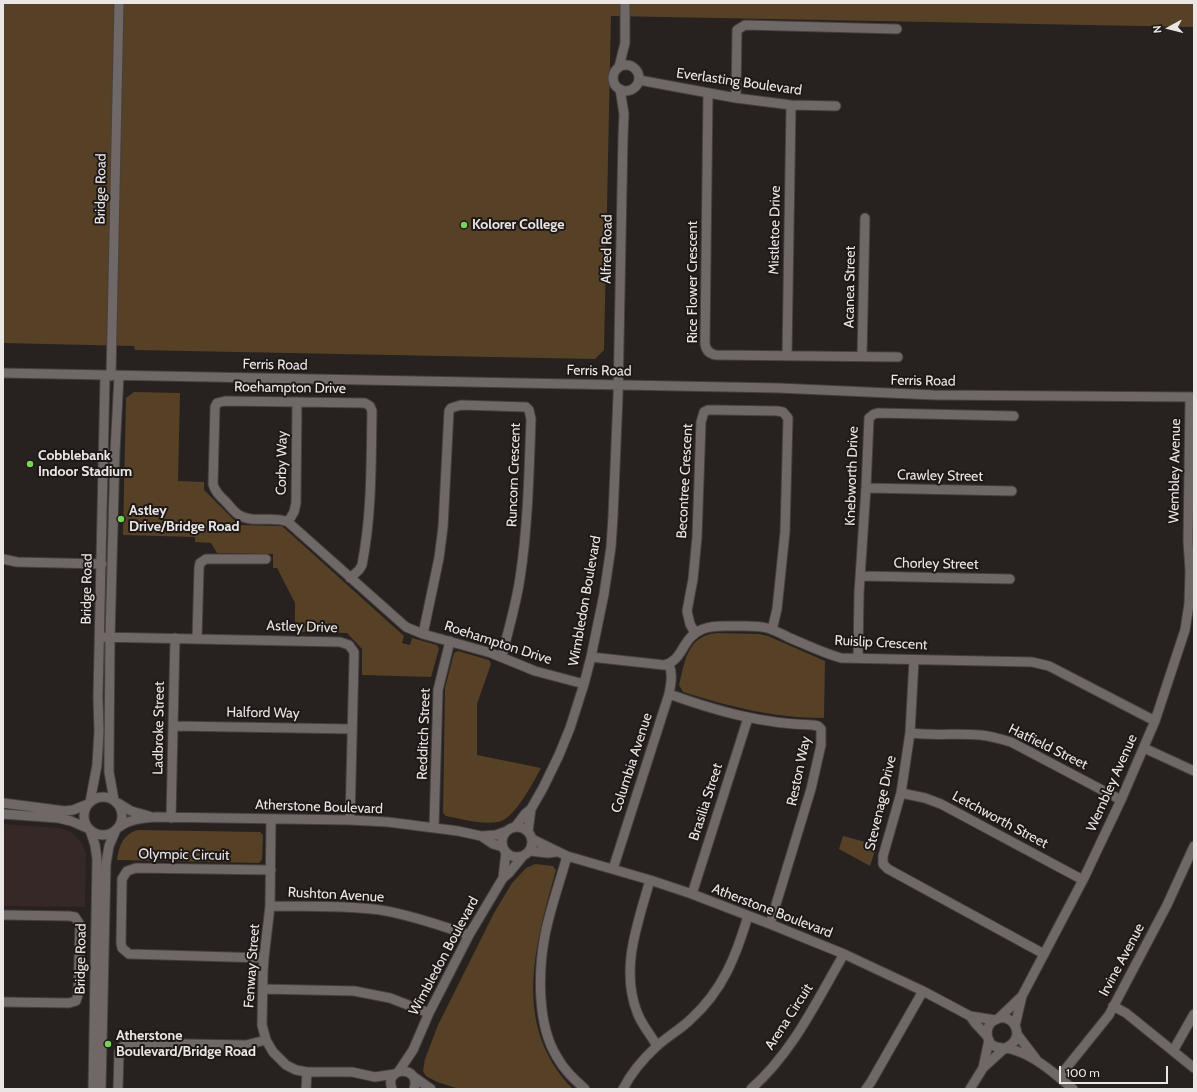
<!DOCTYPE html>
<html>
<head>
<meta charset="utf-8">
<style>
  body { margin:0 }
  #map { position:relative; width:1197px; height:1092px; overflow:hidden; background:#272120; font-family:Cabin,sans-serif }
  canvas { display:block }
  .frame { position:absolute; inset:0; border:4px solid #eae6e5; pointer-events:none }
  .north { position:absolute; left:1149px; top:8px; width:40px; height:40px; -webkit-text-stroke:3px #1e1817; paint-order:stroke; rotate:263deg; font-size:11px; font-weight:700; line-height:16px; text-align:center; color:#eae6e5 }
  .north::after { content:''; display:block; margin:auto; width:14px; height:18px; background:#eae6e5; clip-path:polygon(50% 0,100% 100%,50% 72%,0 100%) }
  .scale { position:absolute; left:1059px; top:1066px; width:109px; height:18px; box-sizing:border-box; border:2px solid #eae6e5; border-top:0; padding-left:5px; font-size:12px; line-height:14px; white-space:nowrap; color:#eae6e5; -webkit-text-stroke:3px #1e1817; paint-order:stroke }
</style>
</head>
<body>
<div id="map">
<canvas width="1197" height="1092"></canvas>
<div class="frame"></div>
<div class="north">N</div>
<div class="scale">100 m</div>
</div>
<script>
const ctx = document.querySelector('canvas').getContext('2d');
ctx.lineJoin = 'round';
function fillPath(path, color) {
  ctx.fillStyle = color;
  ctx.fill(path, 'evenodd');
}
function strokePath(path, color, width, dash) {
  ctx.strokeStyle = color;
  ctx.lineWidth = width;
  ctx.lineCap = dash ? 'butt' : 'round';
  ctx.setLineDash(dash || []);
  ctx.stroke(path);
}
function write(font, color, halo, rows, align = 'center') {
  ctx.font = font + ' Cabin,sans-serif';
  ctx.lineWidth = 4;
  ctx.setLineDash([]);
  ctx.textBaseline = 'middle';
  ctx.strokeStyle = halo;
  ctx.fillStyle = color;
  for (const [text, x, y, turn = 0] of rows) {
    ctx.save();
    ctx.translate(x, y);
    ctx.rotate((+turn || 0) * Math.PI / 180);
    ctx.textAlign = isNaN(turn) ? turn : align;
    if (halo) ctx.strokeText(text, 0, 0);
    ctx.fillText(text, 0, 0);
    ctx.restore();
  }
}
fillPath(new Path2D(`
  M 3,824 L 60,828 L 71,832 L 76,836 L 83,845 L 86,854 L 85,907 L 3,906 Z`), '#352826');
fillPath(new Path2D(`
  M 3,3 L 1194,3 L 1194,27 L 611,16 L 604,350 L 595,359 L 135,350 L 134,346 L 3,343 Z
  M 134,392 L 180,393 L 178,481 L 204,482 L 204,490 L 239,525 L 282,526 L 404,636 L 402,643 L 410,645 L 412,638 L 437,645 L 439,649 L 431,677 L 362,675 L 362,649 L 347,633 L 300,632 L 300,626 L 295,626 L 295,603 L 277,568 L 273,568 L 273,554 L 217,553 L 211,543 L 195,542 L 195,537 L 123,535 L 126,398 Z
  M 717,633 L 759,634 L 768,636 L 825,661 L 824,718 C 773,718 732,707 683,692 L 679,685 C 685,661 687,636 717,633 Z
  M 458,651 L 489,660 L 491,664 L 477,704 L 477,755 L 541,768 C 534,781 514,820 498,822 C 481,825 462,819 446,816 L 443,813 L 445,688 L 454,653 Z
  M 138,830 L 260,832 L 263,835 L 262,860 L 259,863 L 117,860 C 119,846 123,834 138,830 Z
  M 843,836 L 877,845 L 870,866 L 839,849 Z
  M 535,864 L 553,866 L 556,870 C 535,945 511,1026 573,1089 L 459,1089 L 437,1082 L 426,1076 L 423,1071 L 425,1059 L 438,1025 L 494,913 L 512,883 L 526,868 Z`), '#564126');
const minor = new Path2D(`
  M613 78a13 13 0 1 1 26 0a13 13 0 1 1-26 0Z
  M 619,67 L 625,43 L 625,3
  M 639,80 L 736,98 L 791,105 L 836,106
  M 708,93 L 705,344 C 706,350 709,354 716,355 L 898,357
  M 736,98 L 737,30 L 745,25 L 897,29
  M 787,355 L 791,105
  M 862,356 L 865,218
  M 3,373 L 778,388 L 934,395 L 1194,397
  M 111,376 L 119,3
  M 866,488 L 1012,491
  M 288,522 L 294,512 L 296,503 L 297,402
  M 3,559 L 17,562 L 102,564
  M 861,576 L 1010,579
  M 350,578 L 359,570 L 362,565 C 372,514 371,463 372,411 L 370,406 L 365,403 L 225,401 L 217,403 L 215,407 L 213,484 C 215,492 220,496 226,502 C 230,506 234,512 239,515 C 253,524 273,515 288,522 L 406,627 L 423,634 L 491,653 L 535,671 L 584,684
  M 695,633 L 690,624 L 687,611 L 693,579 L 697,537 L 701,422 L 704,412 L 708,410 L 716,410 L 777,411 L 783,412 L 788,418 L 785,532 L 777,609 L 772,630
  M 423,634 L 439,558 L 443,527 L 449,411 L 451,408 L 461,405 L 526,407 L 529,410 L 531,419 C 529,472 528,526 520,578 C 516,605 508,631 502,656
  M 100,637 L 340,642 L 349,645 L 354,652 L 354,658 L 350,820
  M 197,639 L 199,568 L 200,563 L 206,559 L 266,559
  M 591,657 L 664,665 C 685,660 680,638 703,629 C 712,625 723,626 733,626 C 744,626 756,625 767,628 C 775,630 782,634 790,638 C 807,645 823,653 841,658 L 1032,662 L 1049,666 L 1155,721
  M 858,658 L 859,593 L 866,488 L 869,418 L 874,414 L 878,413 L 1014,416
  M 914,660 L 910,733 L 901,793 L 883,856 L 883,864 L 888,869 L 1044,954
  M 669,694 C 716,711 763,724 813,725 L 818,726 L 821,729 L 821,745 L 811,789 L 770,924
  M 173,726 L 352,729
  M 910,733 C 934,736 957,733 980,735 C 991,736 1001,739 1011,742 L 1121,800
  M 1144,748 L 1194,771
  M 901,793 L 925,798 L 941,804 L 1083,880
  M84 816a19 19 0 1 1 38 0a19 19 0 1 1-38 0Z
  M 114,800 L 109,772 L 109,758 L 110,638 L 115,452 L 119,376
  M 90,802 L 97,765 L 99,731 L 98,697 L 105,376
  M 3,803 L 65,811 L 73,810 L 88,804
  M 118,803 L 131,811 L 149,816
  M 3,814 L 58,818 L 71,821 L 89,829
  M 171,818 L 175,638
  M 271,819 L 270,906 L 264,958 L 263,972 L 262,1025 L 266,1040 L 273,1052 L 286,1065 L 296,1070 L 307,1072 L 352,1072 L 375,1077 L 395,1074
  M 119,827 C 130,819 143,818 156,817 L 350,820 L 388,822 L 458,831 L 481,836 L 493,844 L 503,847
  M 515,827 L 525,814 L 531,809 L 543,788 L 559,755 L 570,728 L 584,684 L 591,657 L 604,594 L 611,547 L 613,516 L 618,396 L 623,136 L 624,114 L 620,89
  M502 842a15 15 0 1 1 30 0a15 15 0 1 1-30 0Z
  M 434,828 L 438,690 L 450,641
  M 90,830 L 95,845 L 97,859 L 93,1089
  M 528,832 L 531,809
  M 481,836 L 496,835 L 507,831
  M 532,839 L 567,856 L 650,880 L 692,894 L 770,924 L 844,954 L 923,991 L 970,1016 L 995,1020
  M 530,851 L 548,853 L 556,852
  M 567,856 C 560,882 550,909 545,935 C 538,972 537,1025 557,1057 C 564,1070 574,1079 585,1089
  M 613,869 L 669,694 C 671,683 673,675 669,664
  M 503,878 L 506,852
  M 650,880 C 638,923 620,968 637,1012 C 641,1024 651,1035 657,1046
  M 692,894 L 748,718
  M 270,906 C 307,907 351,905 386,911 C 414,916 442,926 469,935
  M 3,915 L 69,916 L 75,917 L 80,925 L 78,995 L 76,1001 L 69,1003 L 3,1002
  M 264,958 L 129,954 L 122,948 L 121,943 L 122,879 L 127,871 L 136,868 L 271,870
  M 263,989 L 354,991 L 390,998 L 429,1013
  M 1113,1006 L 1126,1013 L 1194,1068
  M 970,1016 L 975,1023 L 987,1036
  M 999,1018 L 1022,996
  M 1015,1026 L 1022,996 L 1083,880 L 1121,800 L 1155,721 L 1185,630 L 1189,604 L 1190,571 L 1188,541 L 1190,397
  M 1017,1034 L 1036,1059
  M 1007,1047 C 1027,1038 1013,1010 995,1020 C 986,1024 985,1037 991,1044 C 997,1050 1007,1047 1014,1050 C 1037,1057 1055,1074 1073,1089
  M 1173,1051 L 1194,1014
  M 983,1068 L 1005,1048
  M 399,1071 L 413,1050 L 429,1013 L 469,935 L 503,878 L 509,873 L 523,856
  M 414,1077 L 431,1089
  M 1059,1077 L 1109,1015 L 1167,905 L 1194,846
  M 101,1089 L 106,864 L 109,846 L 115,832
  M 118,1089 L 119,1052 L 121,1048 L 127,1043 L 246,1045 L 266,1040
  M 306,1089 L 307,1072
  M 392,1089 C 383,1066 422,1065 414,1089
  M 623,1089 C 631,1073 644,1058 657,1046 C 668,1036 681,1029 691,1019 C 723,990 736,956 748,916
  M 751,1089 C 793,1052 816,1002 844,954
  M 866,1089 L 871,1082 L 923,991
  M 970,1089 L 983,1068 L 989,1040`);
strokePath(minor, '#44403f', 11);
strokePath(minor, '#6f6867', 9);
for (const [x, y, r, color] of [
  [464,225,4,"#77d259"],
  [30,464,4,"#77d259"],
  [121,519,4,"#77d259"],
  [108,1044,4,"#77d259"]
]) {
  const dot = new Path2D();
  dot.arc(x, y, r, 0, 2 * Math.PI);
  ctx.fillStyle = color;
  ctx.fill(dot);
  strokePath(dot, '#1e1817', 1.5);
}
write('14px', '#eae6e5', '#1e1817', [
  ["Everlasting Boulevard",739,82,8],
  ["Bridge Road",101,189,-89],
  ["Mistletoe Drive",775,230,-89],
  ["Alfred Road",607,249,-89],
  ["Rice Flower Crescent",693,282,-90],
  ["Acanea Street",850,287,-89],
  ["Ferris Road",275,365,1],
  ["Ferris Road",599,371,1],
  ["Ferris Road",923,381,1],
  ["Roehampton Drive",290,388,1],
  ["Corby Way",282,463,-89],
  ["Wembley Avenue",1175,471,-89],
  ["Runcorn Crescent",514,475,-88],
  ["Knebworth Drive",852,476,-88],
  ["Crawley Street",940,476,1],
  ["Becontree Crescent",685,481,-87],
  ["Chorley Street",936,564,1],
  ["Bridge Road",87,589,-89],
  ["Wimbledon Boulevard",585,601,-80],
  ["Astley Drive",302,627,2],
  ["Roehampton Drive",498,643,18],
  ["Ruislip Crescent",881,643,3],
  ["Halford Way",263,713,1],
  ["Ladbroke Street",159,728,-89],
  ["Redditch Street",424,734,-88],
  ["Hatfield Street",1048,747,26],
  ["Columbia Avenue",632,763,-72],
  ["Reston Way",799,771,-78],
  ["Wembley Avenue",1112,783,-66],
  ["Brasilia Street",706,802,-72],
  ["Stevenage Drive",881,803,-77],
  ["Atherstone Boulevard",319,807,2],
  ["Letchworth Street",1000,820,28],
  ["Olympic Circuit",184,855,1],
  ["Rushton Avenue",336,895,3],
  ["Atherstone Boulevard",772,911,21],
  ["Wimbledon Boulevard",444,956,-62],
  ["Bridge Road",81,959,-89],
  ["Irvine Avenue",1122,960,-62],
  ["Fenway Street",252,966,-86],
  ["Arena Circuit",789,1017,-57]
]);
write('bold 14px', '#eae6e5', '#1e1817', [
  ["Kolorer College",472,225],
  ["Cobblebank",38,456],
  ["Indoor Stadium",38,472],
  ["Astley",129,511],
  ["Drive/Bridge Road",129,527],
  ["Atherstone",116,1036],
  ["Boulevard/Bridge Road",116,1052]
], 'left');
</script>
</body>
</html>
